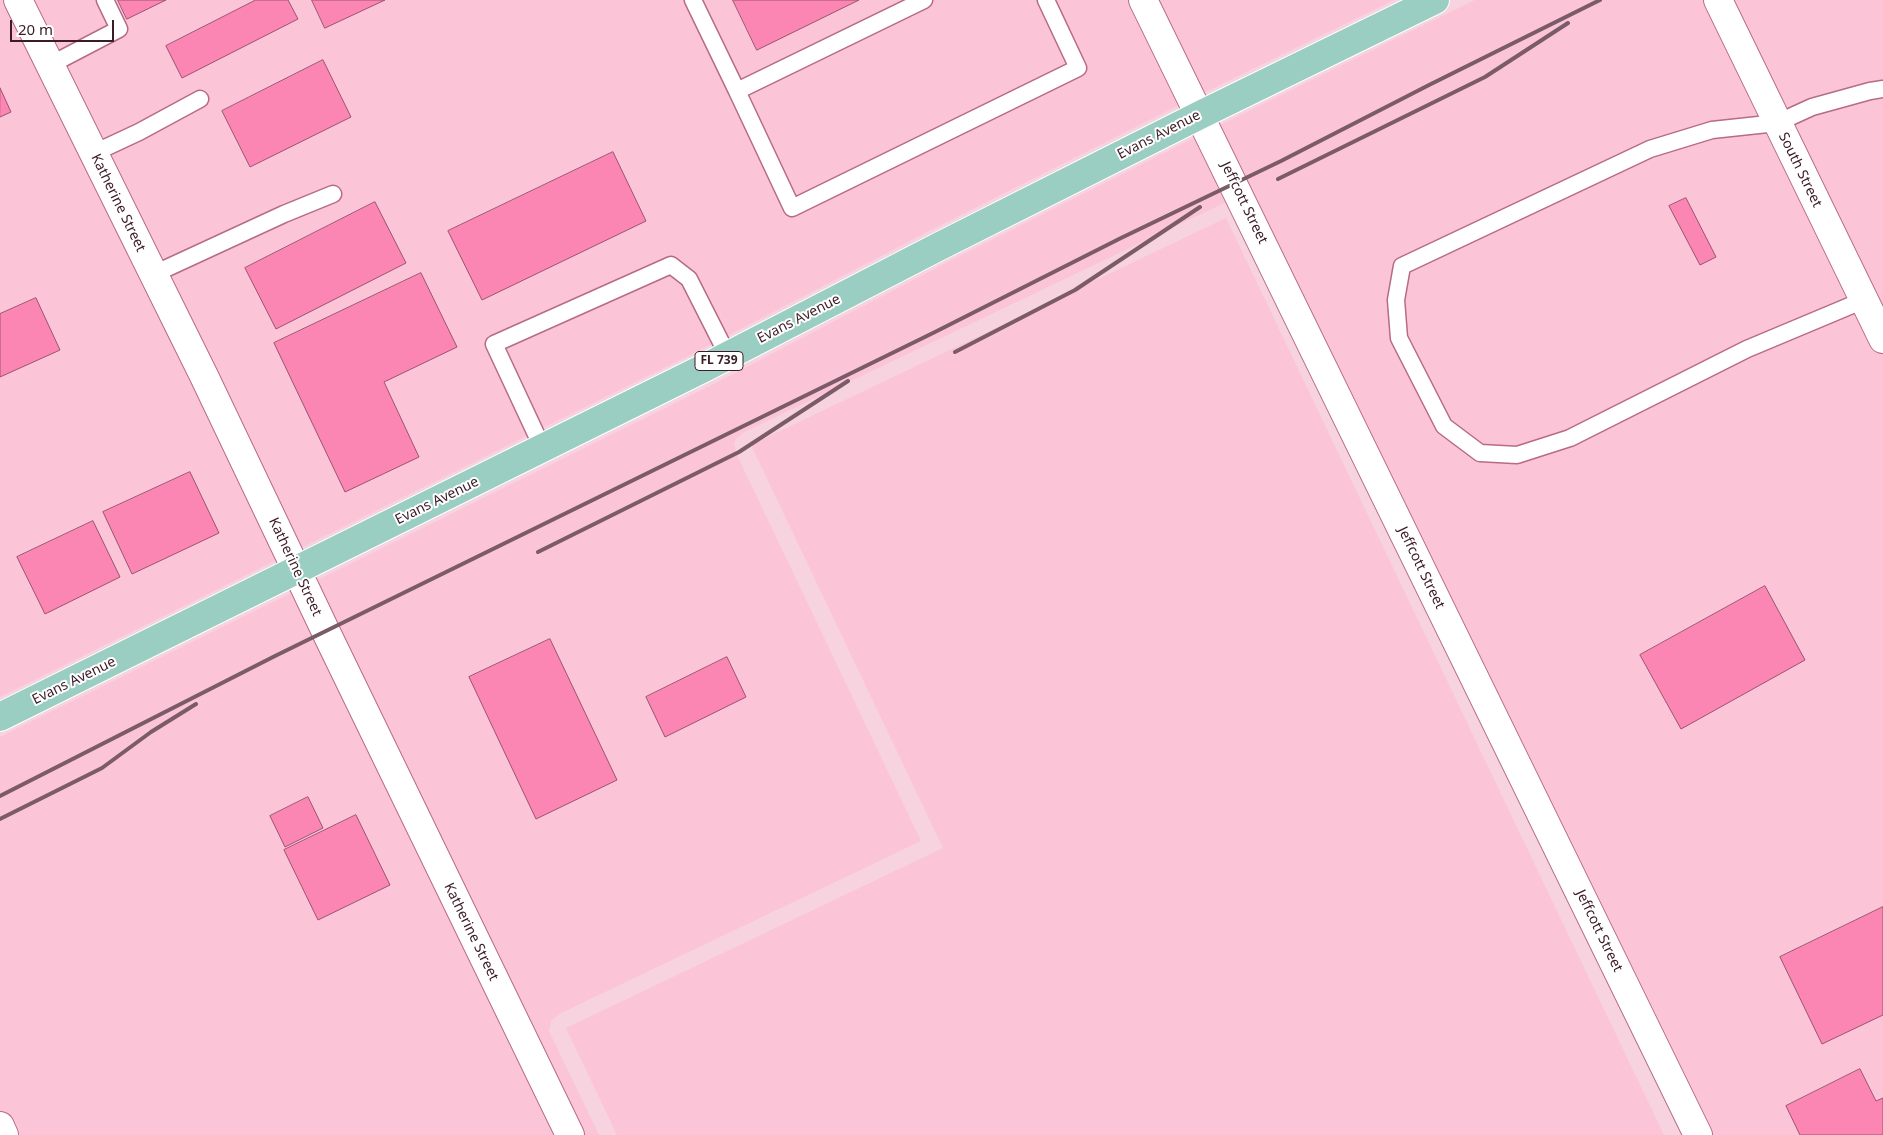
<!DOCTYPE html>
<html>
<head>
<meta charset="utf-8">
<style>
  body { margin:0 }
  #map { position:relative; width:1883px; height:1135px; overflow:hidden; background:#f6d3de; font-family:"Noto Sans",sans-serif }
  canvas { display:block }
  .scale { position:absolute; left:10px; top:20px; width:104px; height:22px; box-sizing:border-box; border:2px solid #3a1b27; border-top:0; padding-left:6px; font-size:15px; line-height:18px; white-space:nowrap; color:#3a1b27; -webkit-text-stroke:4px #fff; paint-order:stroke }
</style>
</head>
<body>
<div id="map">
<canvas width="1883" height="1135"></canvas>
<div class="scale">20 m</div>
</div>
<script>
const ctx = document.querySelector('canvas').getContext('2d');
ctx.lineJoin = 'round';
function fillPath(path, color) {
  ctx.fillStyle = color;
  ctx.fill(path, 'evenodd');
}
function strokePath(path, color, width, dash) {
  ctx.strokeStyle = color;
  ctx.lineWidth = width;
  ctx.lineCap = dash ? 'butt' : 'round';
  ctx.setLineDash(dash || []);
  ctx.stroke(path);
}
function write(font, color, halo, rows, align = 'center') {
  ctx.font = font + ' "Noto Sans",sans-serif';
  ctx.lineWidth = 4;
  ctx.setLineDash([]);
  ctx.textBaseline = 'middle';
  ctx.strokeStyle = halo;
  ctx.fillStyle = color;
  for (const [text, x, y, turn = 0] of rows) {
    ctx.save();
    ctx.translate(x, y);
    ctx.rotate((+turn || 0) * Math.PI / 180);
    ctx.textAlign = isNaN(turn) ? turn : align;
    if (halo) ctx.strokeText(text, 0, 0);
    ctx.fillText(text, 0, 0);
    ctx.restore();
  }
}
fillPath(new Path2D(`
  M 0,0 L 1394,0 L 1191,99 L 929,231 L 698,351 L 0,697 Z
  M 1475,0 L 1883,0 L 1883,1135 L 1684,1135 L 1234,204 L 1224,203 L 744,432 L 737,438 L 734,443 L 736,453 L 921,841 L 559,1014 L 551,1021 L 549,1031 L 599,1135 L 0,1135 L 0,737 L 714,384 L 946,263 L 1208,131 Z
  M 1226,218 L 1664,1135 L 617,1135 L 566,1028 L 943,848 L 751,445 Z`), '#fcc4d7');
const building = new Path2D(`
  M 118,0 L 166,0 L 127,19 Z
  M 256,0 L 288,0 L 298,19 L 182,78 L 166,46 Z
  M 312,0 L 385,0 L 325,28 Z
  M 733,0 L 859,0 L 757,50 Z
  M 323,60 L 351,117 L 250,167 L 222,111 Z
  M 0,88 L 11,112 L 0,117 Z
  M 613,152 L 646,221 L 482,300 L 448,231 Z
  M 1686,198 L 1716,257 L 1700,265 L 1669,206 Z
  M 375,202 L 406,263 L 276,329 L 245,268 Z
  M 421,273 L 457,347 L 384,382 L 419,457 L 345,492 L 274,343 Z
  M 36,298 L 60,350 L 0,377 L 0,314 Z
  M 190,472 L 219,533 L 132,574 L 103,512 Z
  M 93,521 L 120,577 L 45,614 L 17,557 Z
  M 1765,586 L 1805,660 L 1681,729 L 1640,655 Z
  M 550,639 L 617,780 L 536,819 L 469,677 Z
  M 727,657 L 746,697 L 665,737 L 646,697 Z
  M 308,797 L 323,828 L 285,847 L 270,816 Z
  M 356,815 L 390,885 L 318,920 L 284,850 Z
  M 1883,907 L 1883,1015 L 1822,1044 L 1780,957 Z
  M 1860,1069 L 1876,1101 L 1883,1098 L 1883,1135 L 1800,1135 L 1786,1106 Z`);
fillPath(building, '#fb86b3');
strokePath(building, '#9d536f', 1);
const lane = new Path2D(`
  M 693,0 L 737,91 L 924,0
  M 50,65 L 119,29 L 105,0
  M 737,91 L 792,208 L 1078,68 L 1046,0
  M 94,153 L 139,132 L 200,99
  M 154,274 L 284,214 L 333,194
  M 1864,300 L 1747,349 L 1570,438 L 1517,455 L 1480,453 L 1444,426 L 1399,338 L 1396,300 L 1402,266 L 1650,149 L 1712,130 L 1777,123 L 1812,107 L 1870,91 L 1883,89
  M 543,449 L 494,344 L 671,265 L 689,279 L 728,356`);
const street = new Path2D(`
  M 18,0 L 204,376 L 326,632 L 570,1135
  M 1143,0 L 1698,1135
  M 1718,0 L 1883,339
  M 0,1126 L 4,1135`);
const primary = new Path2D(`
  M 0,717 L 706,367 L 938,247 L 1200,115 L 1435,0`);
strokePath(lane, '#b76b87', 19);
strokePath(street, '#b76b87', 30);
strokePath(primary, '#fff', 30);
strokePath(lane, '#fff', 16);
strokePath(street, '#fff', 28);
strokePath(primary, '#9acec2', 28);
strokePath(new Path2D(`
  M 1278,179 L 1485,77 L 1568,23
  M 955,352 L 1075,290 L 1200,207
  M 538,552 L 739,452 L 848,381
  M 0,796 L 275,656 L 935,332 L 1121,238 L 1281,161 L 1429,85 L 1600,0
  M 0,819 L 102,768 L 151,732 L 196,704`), '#7b5b67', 4);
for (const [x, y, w] of [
  [719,361,48]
]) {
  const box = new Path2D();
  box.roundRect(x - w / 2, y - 9.5, w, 19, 4);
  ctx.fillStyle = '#fff';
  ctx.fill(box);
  strokePath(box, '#3a1b27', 1);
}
write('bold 12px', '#3a1b27', null, [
  ["FL 739",719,361]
]);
write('14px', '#3a1b27', '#fff', [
  ["Evans Avenue",1159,135,-27],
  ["South Street",1800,170,64],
  ["Katherine Street",118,203,64],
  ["Jeffcott Street",1244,203,64],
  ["Evans Avenue",799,319,-27],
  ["Evans Avenue",437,501,-26],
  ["Katherine Street",295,567,65],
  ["Jeffcott Street",1421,568,64],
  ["Evans Avenue",74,681,-26],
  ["Jeffcott Street",1599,931,64],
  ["Katherine Street",471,932,64]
]);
</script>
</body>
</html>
